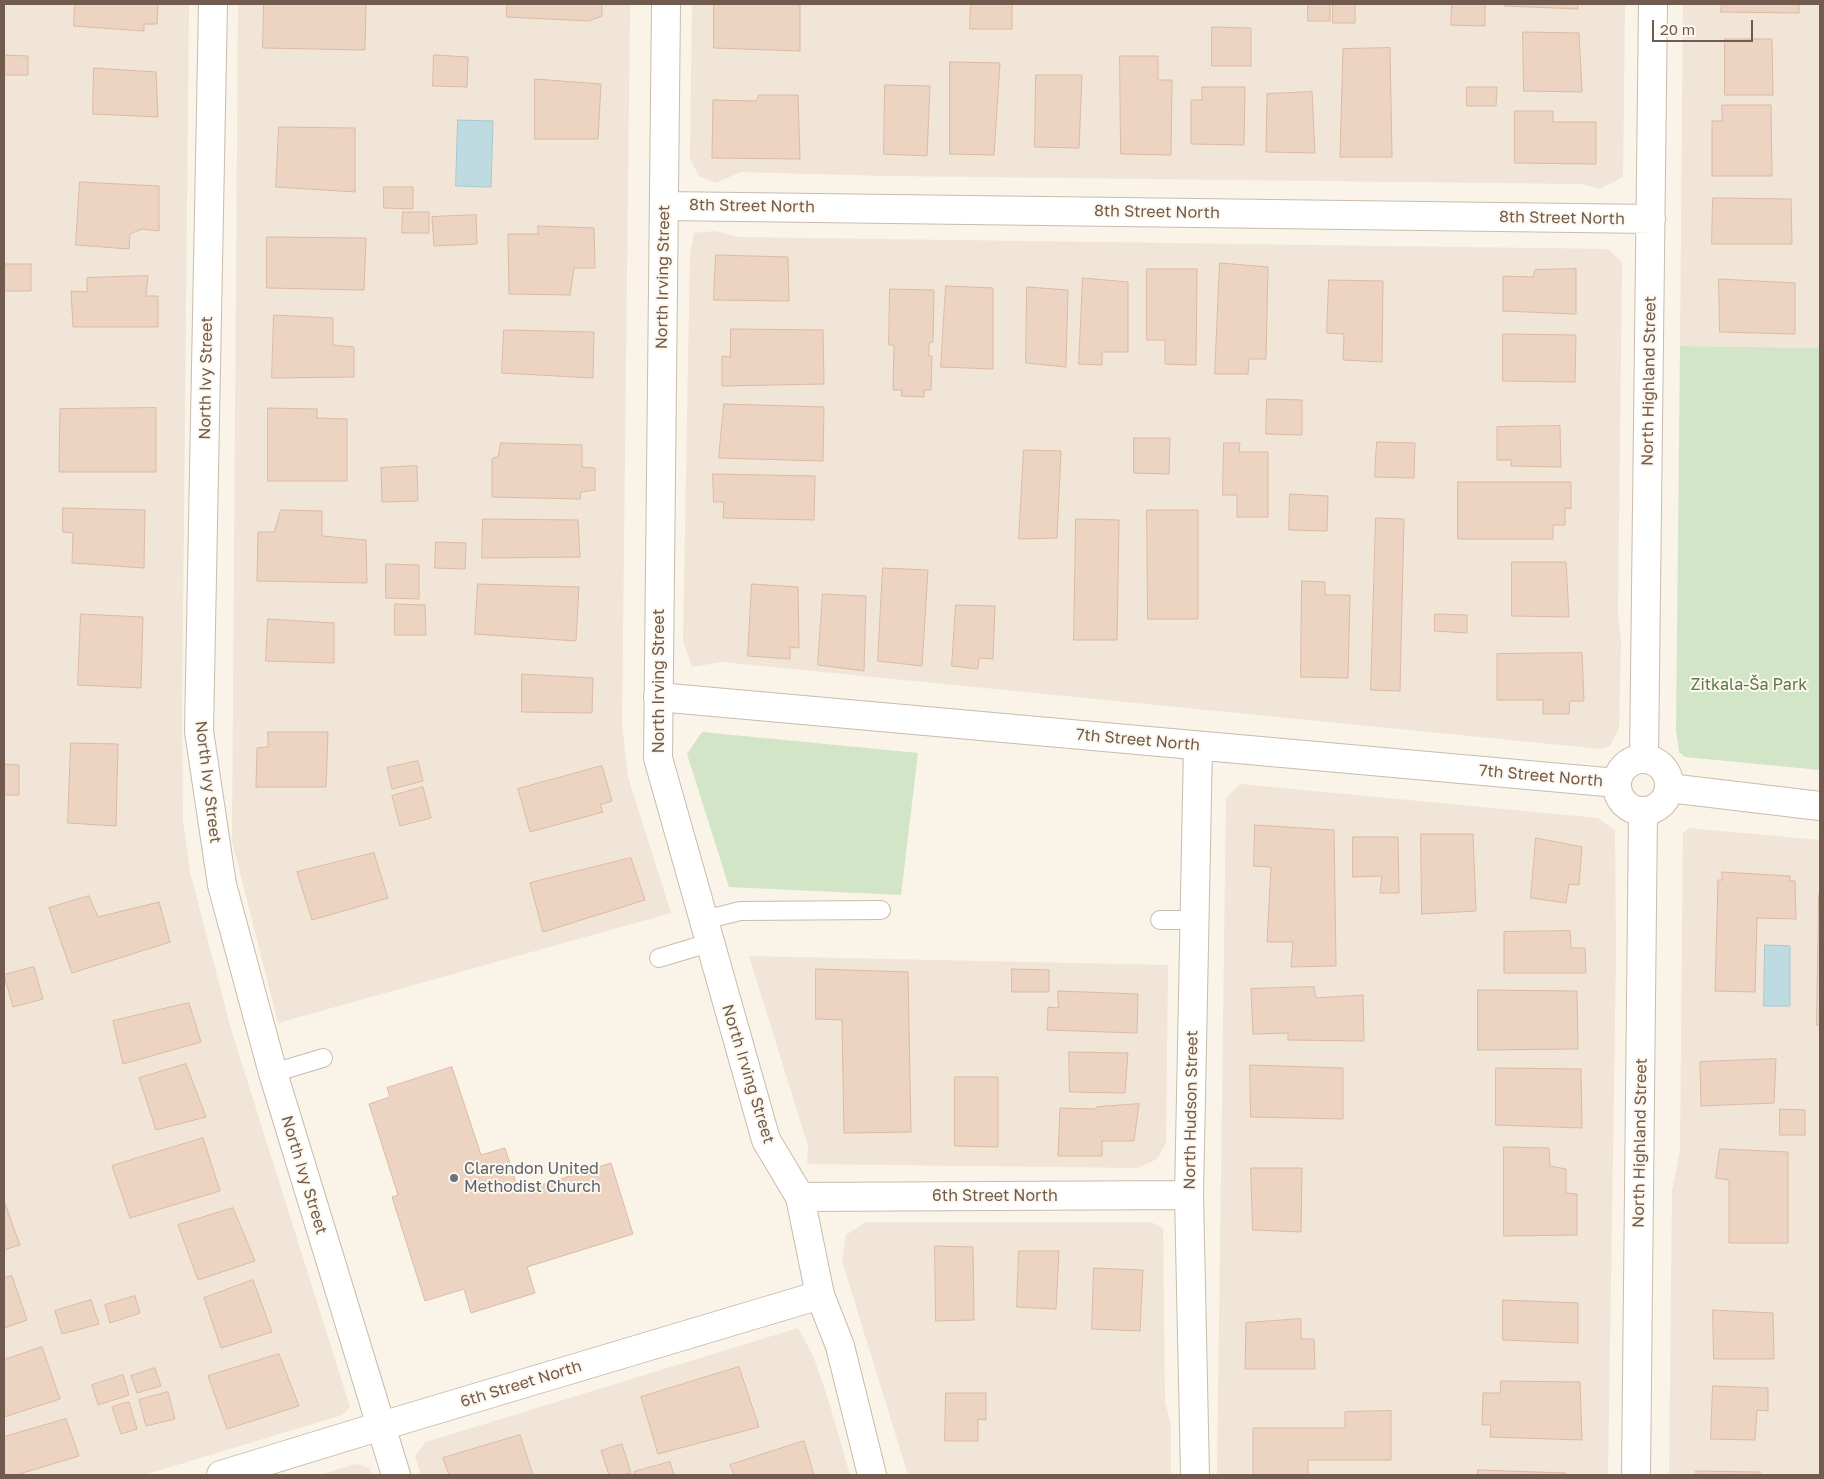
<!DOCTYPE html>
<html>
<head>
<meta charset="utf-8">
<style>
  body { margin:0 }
  #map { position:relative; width:1824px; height:1479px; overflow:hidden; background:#faf3e7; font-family:"Golos Text",sans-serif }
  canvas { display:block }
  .frame { position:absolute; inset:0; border:5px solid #705b4e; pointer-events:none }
  .scale { position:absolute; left:1652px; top:20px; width:101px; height:22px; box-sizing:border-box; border:2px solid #705b4e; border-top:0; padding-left:6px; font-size:15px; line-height:18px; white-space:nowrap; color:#705b4e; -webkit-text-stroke:4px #fdf7ed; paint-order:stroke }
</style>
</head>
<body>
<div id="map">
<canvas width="1824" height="1479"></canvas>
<div class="frame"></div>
<div class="scale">20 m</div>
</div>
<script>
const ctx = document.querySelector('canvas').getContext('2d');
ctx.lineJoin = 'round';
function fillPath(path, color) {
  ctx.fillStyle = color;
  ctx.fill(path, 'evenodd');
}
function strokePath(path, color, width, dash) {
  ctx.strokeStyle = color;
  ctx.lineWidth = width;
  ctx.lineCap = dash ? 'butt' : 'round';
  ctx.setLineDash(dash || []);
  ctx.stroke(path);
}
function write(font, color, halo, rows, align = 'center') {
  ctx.font = font + ' "Golos Text",sans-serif';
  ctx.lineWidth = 4;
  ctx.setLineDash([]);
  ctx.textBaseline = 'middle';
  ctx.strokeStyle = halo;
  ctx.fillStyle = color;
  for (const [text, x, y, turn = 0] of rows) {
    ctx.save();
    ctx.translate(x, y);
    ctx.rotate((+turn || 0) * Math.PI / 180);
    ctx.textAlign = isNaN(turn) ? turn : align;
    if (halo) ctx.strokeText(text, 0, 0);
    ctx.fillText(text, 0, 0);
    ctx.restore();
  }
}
fillPath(new Path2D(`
  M 4,4 L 189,4 L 182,715 L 183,821 L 190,872 L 231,1029 L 350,1407 L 342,1415 L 144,1475 L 4,1475 Z
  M 238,4 L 630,4 L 622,725 L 628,777 L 671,913 L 278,1023 L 232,841 Z
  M 692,4 L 1625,4 L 1623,177 L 1600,189 L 1581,184 L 888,176 L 741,172 L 715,183 L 699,176 L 690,159 Z
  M 1683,4 L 1820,4 L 1820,348 L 1680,346 Z
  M 715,231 L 738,237 L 1608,249 L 1622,262 L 1618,612 L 1621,641 L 1619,729 L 1610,746 L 1601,749 L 722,662 L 692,667 L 683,641 L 690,254 L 694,233 Z
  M 1240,784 L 1598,818 L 1615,830 L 1616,956 L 1608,1475 L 1217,1475 L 1226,798 Z
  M 1689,828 L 1820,840 L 1820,1475 L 1669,1475 L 1672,1191 L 1680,1151 L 1683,833 Z
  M 749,956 L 1168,965 L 1166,1143 L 1157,1159 L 1138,1168 L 807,1164 L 808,1146 Z
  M 866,1222 L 1151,1222 L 1163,1228 L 1165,1401 L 1171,1426 L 1171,1475 L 908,1475 L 842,1261 L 846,1235 Z
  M 798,1328 L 814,1358 L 829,1402 L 850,1475 L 421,1475 L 415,1456 L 426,1442 Z
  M 355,1464 L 369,1468 L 372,1475 L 320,1475 Z`), '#f0e5d6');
fillPath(new Path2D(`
  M 1680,346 L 1820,348 L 1820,770 L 1685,757 L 1679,752 L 1676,730 Z
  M 702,732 L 918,753 L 901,895 L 729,887 L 687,754 Z`), '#d3e5c7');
const water = new Path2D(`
  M 458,120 L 493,121 L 491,187 L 456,186 Z
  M 1765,945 L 1790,946 L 1790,1006 L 1764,1006 Z`);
fillPath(water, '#bedbe1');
strokePath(water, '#a5c9d1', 1);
const building = new Path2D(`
  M 75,4 L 158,4 L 157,24 L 144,24 L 144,31 L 74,26 Z
  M 264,4 L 366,4 L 365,50 L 263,48 Z
  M 507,4 L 602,4 L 602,16 L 589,21 L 507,17 Z
  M 714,4 L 800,4 L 800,51 L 714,48 Z
  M 971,4 L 1012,4 L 1012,29 L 970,29 Z
  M 1308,4 L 1330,4 L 1330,21 L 1308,21 Z
  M 1333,4 L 1355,4 L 1355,23 L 1333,23 Z
  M 1452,4 L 1485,4 L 1485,26 L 1451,25 Z
  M 1505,4 L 1578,4 L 1578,9 L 1505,6 Z
  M 1722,4 L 1799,4 L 1799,13 L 1721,12 Z
  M 1212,27 L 1251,28 L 1251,66 L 1212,66 Z
  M 1523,32 L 1579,33 L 1582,92 L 1524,91 Z
  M 1725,39 L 1772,39 L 1773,95 L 1725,95 Z
  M 1390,48 L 1392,157 L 1340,157 L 1343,49 Z
  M 4,55 L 28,56 L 28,75 L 4,75 Z
  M 434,55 L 468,57 L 467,87 L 433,86 Z
  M 1120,56 L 1158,56 L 1158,80 L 1172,80 L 1171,155 L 1121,154 Z
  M 950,62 L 1000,63 L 994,155 L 950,154 Z
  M 94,68 L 156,72 L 158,117 L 93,114 Z
  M 1036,75 L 1082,75 L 1079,148 L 1035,147 Z
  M 535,79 L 601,84 L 598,139 L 535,139 Z
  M 885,85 L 930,86 L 927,156 L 884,154 Z
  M 1202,87 L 1245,87 L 1244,145 L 1191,144 L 1191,100 L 1202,100 Z
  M 1467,87 L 1497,87 L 1496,106 L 1467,106 Z
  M 1312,92 L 1315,153 L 1266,152 L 1267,94 Z
  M 759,95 L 798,95 L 800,159 L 712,158 L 713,100 L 756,101 Z
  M 1722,105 L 1771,105 L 1772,176 L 1712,176 L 1712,121 L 1722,121 Z
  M 1515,111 L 1553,111 L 1553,122 L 1596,122 L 1596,164 L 1515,163 Z
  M 279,127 L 355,128 L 355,192 L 276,187 Z
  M 80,182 L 159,186 L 159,231 L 142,229 L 130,234 L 129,249 L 76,245 Z
  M 384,187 L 413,187 L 413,209 L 384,208 Z
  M 1713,198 L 1791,199 L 1792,244 L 1712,244 Z
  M 403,212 L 429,212 L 429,233 L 402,233 Z
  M 476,215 L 477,244 L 434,246 L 432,217 Z
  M 538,226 L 594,228 L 595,268 L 574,268 L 570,295 L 509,294 L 508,234 L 538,234 Z
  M 267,237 L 366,238 L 364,290 L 267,288 Z
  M 716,255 L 788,257 L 789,301 L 714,300 Z
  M 1220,263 L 1268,267 L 1266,359 L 1249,359 L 1248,374 L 1215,374 Z
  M 4,264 L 31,264 L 31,291 L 4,291 Z
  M 1147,269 L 1197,269 L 1196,365 L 1165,364 L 1165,340 L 1147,340 Z
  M 1576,269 L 1576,314 L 1503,311 L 1503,276 L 1533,277 L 1535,270 Z
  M 148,276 L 146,296 L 158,296 L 158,327 L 73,327 L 71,291 L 87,292 L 87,278 Z
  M 1083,278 L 1128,282 L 1128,352 L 1102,352 L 1102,365 L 1079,364 Z
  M 1719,279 L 1795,283 L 1795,334 L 1720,332 Z
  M 1329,280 L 1383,281 L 1382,362 L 1343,360 L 1344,334 L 1327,333 Z
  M 946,286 L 993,288 L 993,369 L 941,367 Z
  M 1027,287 L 1068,290 L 1066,367 L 1026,363 Z
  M 890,289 L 934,290 L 933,342 L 929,343 L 929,356 L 932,356 L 931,390 L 924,390 L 924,397 L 901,396 L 902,390 L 893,390 L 894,345 L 889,345 Z
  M 274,315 L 333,318 L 333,345 L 354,347 L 354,377 L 272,378 Z
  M 731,329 L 823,330 L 824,384 L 722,386 L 722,356 L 730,357 Z
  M 504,330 L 594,332 L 593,378 L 502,373 Z
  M 1503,334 L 1576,335 L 1575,382 L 1503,381 Z
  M 1267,399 L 1302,400 L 1302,435 L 1266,434 Z
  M 724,404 L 824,407 L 823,461 L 719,458 Z
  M 156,408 L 156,472 L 59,472 L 60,409 Z
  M 268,408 L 317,409 L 317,418 L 347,419 L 347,481 L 268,481 Z
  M 1560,426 L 1561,467 L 1511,466 L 1511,460 L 1497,460 L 1497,427 Z
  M 1134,438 L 1170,438 L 1169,474 L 1134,473 Z
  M 1377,442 L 1415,443 L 1414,478 L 1375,477 Z
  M 501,443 L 582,445 L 582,467 L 595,468 L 595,490 L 581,492 L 580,499 L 492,497 L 492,459 L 498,456 Z
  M 1224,443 L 1240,443 L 1239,452 L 1268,452 L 1268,517 L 1237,517 L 1237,495 L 1223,495 Z
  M 1024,450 L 1061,451 L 1057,538 L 1019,539 Z
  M 417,466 L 418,501 L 382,502 L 381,468 Z
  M 713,474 L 815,476 L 814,520 L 723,518 L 724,502 L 714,502 Z
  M 1458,482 L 1571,482 L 1571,509 L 1565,508 L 1565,525 L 1553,525 L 1553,539 L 1458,539 Z
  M 1290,494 L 1328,496 L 1327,531 L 1289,530 Z
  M 63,508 L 145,510 L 144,568 L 72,563 L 73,533 L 63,532 Z
  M 281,510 L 322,511 L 322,536 L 366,540 L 367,583 L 257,581 L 258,532 L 274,532 Z
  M 1147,510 L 1198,510 L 1198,619 L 1148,619 Z
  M 1376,518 L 1404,519 L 1400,691 L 1371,690 Z
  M 483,519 L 578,520 L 580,557 L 482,558 Z
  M 1076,519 L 1119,520 L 1117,640 L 1074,640 Z
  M 436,542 L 466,543 L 465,569 L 435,568 Z
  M 1512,562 L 1566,562 L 1569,617 L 1512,616 Z
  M 386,564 L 419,565 L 419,599 L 386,598 Z
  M 883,568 L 928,570 L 922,666 L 878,661 Z
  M 1302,581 L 1325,582 L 1325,595 L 1350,595 L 1348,678 L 1301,677 Z
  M 478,584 L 579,587 L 576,641 L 475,634 Z
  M 752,584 L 798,587 L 799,648 L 790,647 L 790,659 L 748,656 Z
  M 823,594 L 866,596 L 864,671 L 818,665 Z
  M 395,604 L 425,605 L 426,635 L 395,635 Z
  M 956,605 L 995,606 L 993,659 L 979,658 L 978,669 L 952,666 Z
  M 81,614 L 143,617 L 141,688 L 78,685 Z
  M 1435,614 L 1467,615 L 1467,633 L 1435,631 Z
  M 268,619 L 334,623 L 334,663 L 266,661 Z
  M 1582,653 L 1584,701 L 1570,701 L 1569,714 L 1543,714 L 1543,700 L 1497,700 L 1497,654 Z
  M 522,674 L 593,678 L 592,713 L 522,712 Z
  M 268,732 L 328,732 L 326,787 L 256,787 L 257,748 L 268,747 Z
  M 71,743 L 118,744 L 116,826 L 68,823 Z
  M 418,761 L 423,781 L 392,789 L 387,768 Z
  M 4,764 L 19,765 L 19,795 L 4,795 Z
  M 602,766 L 612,801 L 600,805 L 603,812 L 530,832 L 518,789 Z
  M 423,787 L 431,818 L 400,826 L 392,796 Z
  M 1255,825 L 1334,830 L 1336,966 L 1291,967 L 1293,942 L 1267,942 L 1271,867 L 1254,866 Z
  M 1421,834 L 1473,834 L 1476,911 L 1422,914 Z
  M 1353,837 L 1398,837 L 1399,893 L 1380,893 L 1382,876 L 1353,877 Z
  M 1536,838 L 1582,847 L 1579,885 L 1569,884 L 1566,903 L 1531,898 Z
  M 374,853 L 388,898 L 312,920 L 297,872 Z
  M 631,858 L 645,900 L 543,932 L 530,883 Z
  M 1722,872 L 1790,876 L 1790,881 L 1795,881 L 1796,919 L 1757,918 L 1755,992 L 1715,991 L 1718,880 L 1722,880 Z
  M 1819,895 L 1820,895 L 1820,1025 L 1817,1025 Z
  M 89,896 L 98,917 L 159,902 L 170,942 L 72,973 L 49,908 Z
  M 1570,931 L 1571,948 L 1585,948 L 1586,973 L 1504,973 L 1504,932 Z
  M 34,967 L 43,999 L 13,1007 L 4,975 Z
  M 816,969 L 908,972 L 911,1132 L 844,1133 L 842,1020 L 816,1019 Z
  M 1012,969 L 1049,970 L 1049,992 L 1012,992 Z
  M 1314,987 L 1316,998 L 1363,995 L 1364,1041 L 1288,1040 L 1288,1033 L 1253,1034 L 1251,989 Z
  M 1478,990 L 1577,991 L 1578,1049 L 1478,1050 Z
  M 1058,991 L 1138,994 L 1137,1033 L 1047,1030 L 1048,1007 L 1058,1008 Z
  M 189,1003 L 201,1042 L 123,1064 L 113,1021 Z
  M 1069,1052 L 1128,1053 L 1125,1093 L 1070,1092 Z
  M 1776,1059 L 1774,1103 L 1701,1106 L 1700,1062 Z
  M 186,1064 L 206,1117 L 156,1130 L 139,1078 Z
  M 1250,1065 L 1343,1068 L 1343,1119 L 1251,1117 Z
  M 452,1067 L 481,1155 L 505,1148 L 519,1192 L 611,1163 L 633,1234 L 527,1267 L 535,1293 L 471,1313 L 464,1289 L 425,1301 L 392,1197 L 398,1195 L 369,1104 L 390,1097 L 387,1088 Z
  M 1496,1068 L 1581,1069 L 1582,1128 L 1496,1125 Z
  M 955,1077 L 998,1077 L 998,1147 L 955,1146 Z
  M 1139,1104 L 1134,1141 L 1102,1141 L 1102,1156 L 1058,1156 L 1060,1108 L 1095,1109 L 1097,1107 Z
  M 1780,1109 L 1805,1110 L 1805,1135 L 1780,1135 Z
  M 203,1138 L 220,1191 L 130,1218 L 112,1166 Z
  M 1504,1147 L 1549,1148 L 1550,1166 L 1566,1169 L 1566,1193 L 1577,1194 L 1577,1235 L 1504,1236 Z
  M 1720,1149 L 1788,1152 L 1788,1243 L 1729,1243 L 1729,1180 L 1716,1178 Z
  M 1251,1168 L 1302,1168 L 1301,1232 L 1253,1230 Z
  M 4,1201 L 20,1245 L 4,1250 Z
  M 233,1208 L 255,1261 L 198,1280 L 178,1225 Z
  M 935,1246 L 973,1247 L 974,1320 L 936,1321 Z
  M 1019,1251 L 1059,1251 L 1056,1309 L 1017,1307 Z
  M 1094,1268 L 1143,1270 L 1140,1331 L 1092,1329 Z
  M 12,1276 L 27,1320 L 4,1328 L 4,1278 Z
  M 253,1280 L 272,1332 L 221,1348 L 204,1298 Z
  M 135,1296 L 140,1313 L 110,1323 L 105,1305 Z
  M 91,1300 L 99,1324 L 62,1334 L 55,1311 Z
  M 1503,1300 L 1578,1303 L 1578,1343 L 1503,1340 Z
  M 1713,1310 L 1773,1313 L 1774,1359 L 1714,1359 Z
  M 1301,1319 L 1301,1339 L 1314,1339 L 1315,1369 L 1245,1369 L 1246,1323 Z
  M 42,1347 L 60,1399 L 4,1417 L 4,1360 Z
  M 279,1354 L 299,1406 L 227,1429 L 208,1376 Z
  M 739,1367 L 759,1427 L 658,1454 L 641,1397 Z
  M 155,1368 L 161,1386 L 137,1393 L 131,1376 Z
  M 123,1375 L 129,1395 L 98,1405 L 92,1385 Z
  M 1501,1381 L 1580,1382 L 1582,1440 L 1490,1437 L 1491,1425 L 1482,1425 L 1483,1393 L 1500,1393 Z
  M 1713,1386 L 1768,1388 L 1768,1411 L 1757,1410 L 1755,1440 L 1711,1439 Z
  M 168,1392 L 175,1419 L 146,1426 L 139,1400 Z
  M 946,1393 L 986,1393 L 986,1420 L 978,1419 L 978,1441 L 945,1441 Z
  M 129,1402 L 137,1429 L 121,1434 L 112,1407 Z
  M 1391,1411 L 1391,1460 L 1308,1460 L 1308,1475 L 1253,1475 L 1253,1428 L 1345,1428 L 1345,1412 Z
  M 66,1419 L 79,1456 L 16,1475 L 4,1475 L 4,1437 Z
  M 520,1435 L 533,1475 L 449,1475 L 443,1458 Z
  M 804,1441 L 814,1475 L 734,1475 L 730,1465 Z
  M 622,1444 L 631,1473 L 623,1475 L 609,1475 L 601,1451 Z
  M 670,1462 L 674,1475 L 635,1475 L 634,1472 Z
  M 1478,1470 L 1566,1473 L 1566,1475 L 1478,1475 Z
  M 1696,1471 L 1760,1472 L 1760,1475 L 1697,1475 Z`);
fillPath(building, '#ecd3c2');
strokePath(building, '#dcbba4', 1);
const lane = new Path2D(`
  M 704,920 L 740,911 L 881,910
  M 1160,920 L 1195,920
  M 659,958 L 709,943
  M 273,1073 L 323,1058`);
const street = new Path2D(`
  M 213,4 L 199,731 L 222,885 L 273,1073 L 396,1475
  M 666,4 L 658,758 L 766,1140 L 800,1197 L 820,1295 L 840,1346 L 872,1475
  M 664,206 L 1651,219
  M 658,697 L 1617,783
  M 1644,759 L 1653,4
  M1617 785a26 26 0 1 1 52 0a26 26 0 1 1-52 0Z
  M 1669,788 L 1820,806
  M 800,1197 L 1189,1195
  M 221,1475 L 358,1433 L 820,1295
  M 1195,1475 L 1189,1195 L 1198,746
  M 1636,1475 L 1643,811`);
strokePath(lane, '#cabbae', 20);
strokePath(street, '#cabbae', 30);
strokePath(lane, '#fff', 18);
strokePath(street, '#fff', 28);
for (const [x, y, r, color] of [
  [454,1178,5,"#6b7280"]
]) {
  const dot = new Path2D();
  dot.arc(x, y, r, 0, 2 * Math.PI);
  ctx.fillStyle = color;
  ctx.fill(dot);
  strokePath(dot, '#fdf7ed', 2);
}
write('16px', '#705b4e', '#fdf7ed', [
  ["8th Street North",752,206,1],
  ["8th Street North",1157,212,1],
  ["8th Street North",1562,218,1],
  ["North Irving Street",663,277,-89],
  ["North Ivy Street",206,378,-89],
  ["North Highland Street",1649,381,-89],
  ["North Irving Street",659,681,-90],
  ["7th Street North",1138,740,5],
  ["7th Street North",1541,776,5],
  ["North Ivy Street",208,782,83],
  ["North Irving Street",748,1074,73],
  ["North Hudson Street",1191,1110,-89],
  ["North Highland Street",1640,1143,-89],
  ["North Ivy Street",304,1175,73],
  ["6th Street North",995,1196],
  ["6th Street North",521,1384,-17]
]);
write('16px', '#587a4b', '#fdf7ed', [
  ["Zitkala-Ša Park",1749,685]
]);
write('16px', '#5b616d', '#fdf7ed', [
  ["Clarendon United",464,1169],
  ["Methodist Church",464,1187]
], 'left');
</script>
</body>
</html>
